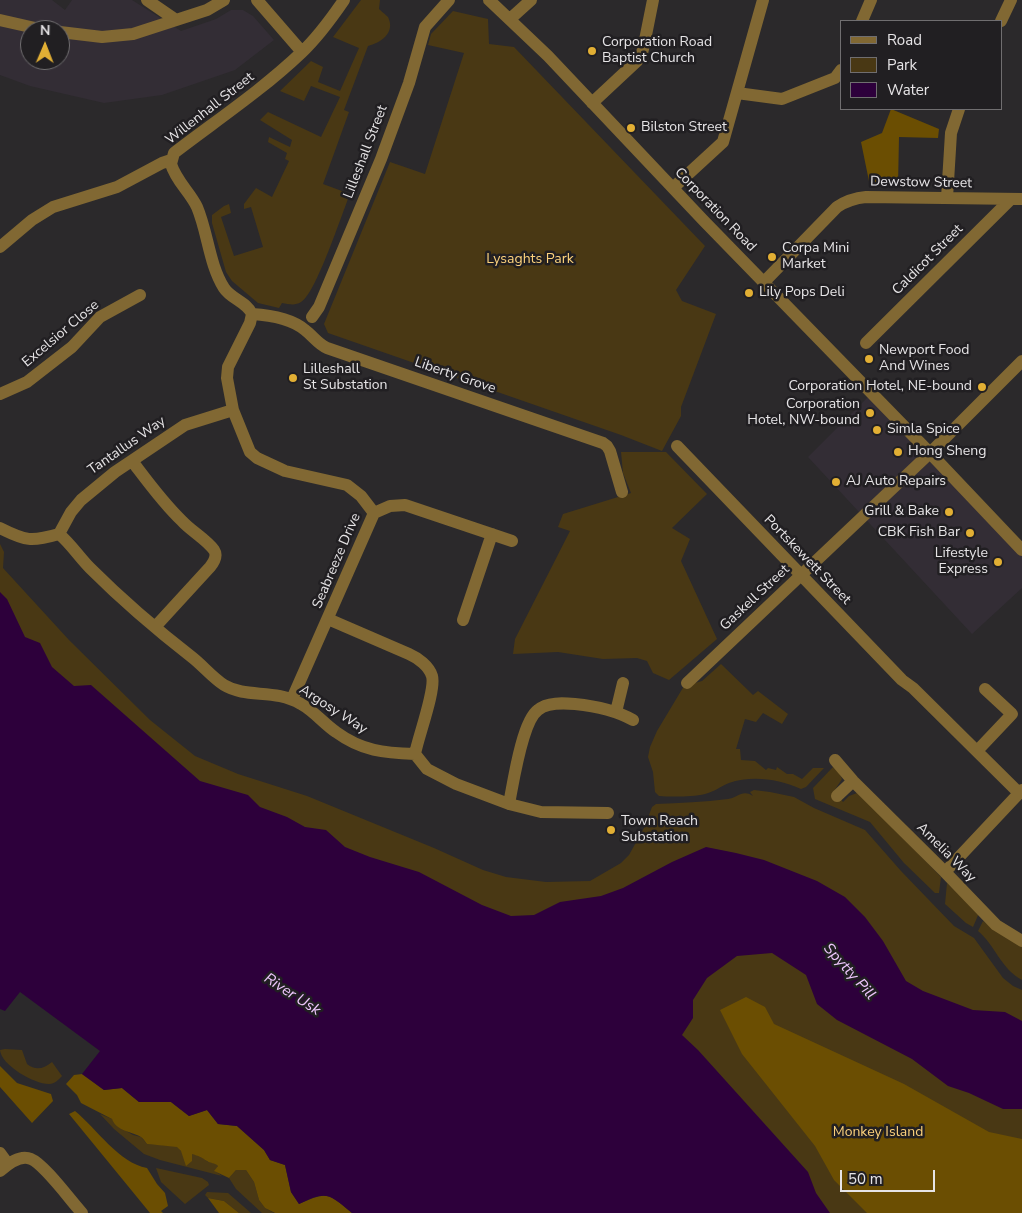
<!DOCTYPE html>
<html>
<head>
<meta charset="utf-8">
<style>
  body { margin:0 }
  #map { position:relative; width:1022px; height:1213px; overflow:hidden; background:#2b292b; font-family:"Nunito Sans",sans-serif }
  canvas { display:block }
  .legend { position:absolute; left:840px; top:20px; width:162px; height:90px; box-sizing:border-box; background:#211f22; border:1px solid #706e70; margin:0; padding:6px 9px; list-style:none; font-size:15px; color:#e6e4e6 }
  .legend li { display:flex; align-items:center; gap:10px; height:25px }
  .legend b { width:25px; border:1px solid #706e70 }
  .north { position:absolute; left:20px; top:20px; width:50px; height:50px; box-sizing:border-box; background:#211f22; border:1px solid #706e70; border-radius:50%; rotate:1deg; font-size:14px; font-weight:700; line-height:20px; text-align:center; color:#e6e4e6 }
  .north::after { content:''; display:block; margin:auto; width:18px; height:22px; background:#e2af34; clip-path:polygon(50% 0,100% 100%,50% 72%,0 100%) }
  .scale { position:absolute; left:840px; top:1170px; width:95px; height:22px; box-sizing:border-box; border:2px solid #e6e4e6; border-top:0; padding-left:6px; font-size:15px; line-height:18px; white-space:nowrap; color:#e6e4e6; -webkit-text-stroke:4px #211f22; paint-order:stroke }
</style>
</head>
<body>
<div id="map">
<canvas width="1022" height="1213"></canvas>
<ul class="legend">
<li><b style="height:6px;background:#816833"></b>Road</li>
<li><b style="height:14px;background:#493814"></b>Park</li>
<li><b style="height:14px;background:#2d003b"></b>Water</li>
</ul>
<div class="north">N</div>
<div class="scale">50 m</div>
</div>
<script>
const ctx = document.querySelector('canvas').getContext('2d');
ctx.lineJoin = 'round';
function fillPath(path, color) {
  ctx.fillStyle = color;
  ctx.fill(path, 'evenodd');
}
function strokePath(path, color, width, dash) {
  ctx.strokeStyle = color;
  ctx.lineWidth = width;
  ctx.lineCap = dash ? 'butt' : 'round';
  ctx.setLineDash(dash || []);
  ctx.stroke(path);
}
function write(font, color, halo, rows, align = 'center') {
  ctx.font = font + ' "Nunito Sans",sans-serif';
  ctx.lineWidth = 5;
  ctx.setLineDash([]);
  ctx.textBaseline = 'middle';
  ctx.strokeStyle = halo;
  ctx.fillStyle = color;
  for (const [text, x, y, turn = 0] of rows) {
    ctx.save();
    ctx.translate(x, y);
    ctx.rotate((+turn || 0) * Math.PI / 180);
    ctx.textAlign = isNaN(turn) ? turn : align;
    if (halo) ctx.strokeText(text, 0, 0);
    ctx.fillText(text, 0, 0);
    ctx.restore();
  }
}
fillPath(new Path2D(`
  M 0,0 L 52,0 L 65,10 L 72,0 L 132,0 L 181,31 L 216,19 L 231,10 L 243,10 L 253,16 L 274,40 L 235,70 L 162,95 L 104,103 L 30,86 L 0,75 ZM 30,30 L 60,30 L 60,60 L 30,60 Z
  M 872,393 L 1022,550 L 1022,588 L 972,634 L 808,457 Z`), '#332d35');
fillPath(new Path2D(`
  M 361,0 L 380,0 L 379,9 C 381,11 386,15 388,17 C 396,33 380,43 368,46 L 344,110 L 349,112 L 323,184 L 350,194 C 342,213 316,294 301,302 C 295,306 289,304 282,303 L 279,308 L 258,303 L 232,281 L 226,272 L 212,223 L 212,215 L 224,206 L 229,204 L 231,213 L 221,217 L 234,256 L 263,247 L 251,207 L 244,209 L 244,204 L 256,188 L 272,197 L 289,161 L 285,159 L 287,153 L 268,142 L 269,137 L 290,147 L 292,140 L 260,120 L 268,112 L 321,137 L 340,97 L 311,86 L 304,101 L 280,91 L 311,61 L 323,67 L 318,82 L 340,91 L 359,48 L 333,37 Z
  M 453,11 L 488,19 L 489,44 L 514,47 L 705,246 L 676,290 L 682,301 L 716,314 L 681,407 L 681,416 L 662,451 L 621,435 L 328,333 L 324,324 L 390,162 L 425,174 L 464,53 L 428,45 L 431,34 Z
  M 621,452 L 666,452 L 707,494 L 672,528 L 690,539 L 681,561 L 717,639 L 669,680 L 653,673 L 647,661 L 637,658 L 603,659 L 558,652 L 513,654 L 515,639 L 570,531 L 558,527 L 563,514 L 631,493 L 623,473 Z
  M 0,544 L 4,552 L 3,568 L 69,640 L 150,720 L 195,756 L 238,774 L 307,796 L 434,848 L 483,870 L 506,877 L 546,882 L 590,881 L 621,863 L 629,855 L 644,828 L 652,807 L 656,804 C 680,803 704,802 728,799 C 738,798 742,789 753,796 L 750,792 L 754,790 L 770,792 L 794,797 L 814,808 L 865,830 L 901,871 L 954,926 L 974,938 L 1003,978 L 1013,986 L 1022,990 L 1022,1213 L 713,1213 L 605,985 L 0,692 Z
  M 721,664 L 753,695 L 758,691 L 788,714 L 782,724 L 763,713 L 756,722 L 745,719 L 736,749 L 740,749 L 741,760 L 755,761 L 766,770 L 768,768 L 776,770 L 777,767 L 787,774 L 793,774 L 802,779 L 813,768 L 824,768 L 806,787 L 801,789 C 779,779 752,775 729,783 C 721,786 714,792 705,794 C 692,797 672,797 659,796 L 655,792 L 653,772 L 648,757 L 650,747 L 657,731 L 684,686 L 702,681 Z
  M 833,767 L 839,772 L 842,779 L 834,791 L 843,802 L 849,796 L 857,793 L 890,824 L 941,877 L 939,893 L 935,893 L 904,863 L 870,822 L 815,799 L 813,788 Z
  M 947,883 L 979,913 L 973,927 L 966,923 L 945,904 Z
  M 983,921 L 996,931 L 1022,943 L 1022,980 C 1001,969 995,945 978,931 Z
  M 5,1049 L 22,1050 L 27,1064 C 36,1071 43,1069 52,1062 L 62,1076 C 58,1080 55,1084 49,1084 C 34,1084 1,1065 0,1050 Z
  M 100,1114 L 112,1119 L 121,1128 L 133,1135 L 141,1137 L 147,1144 L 177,1146 L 181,1151 L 201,1156 L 208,1162 L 215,1163 L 218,1166 L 215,1171 L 222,1176 L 160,1160 L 144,1154 L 114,1129 Z
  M 156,1168 L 202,1178 L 208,1182 L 209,1185 L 185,1204 L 161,1182 Z
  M 236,1170 L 246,1170 L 254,1182 L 259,1200 L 265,1208 L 274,1213 L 262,1213 L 236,1189 L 229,1178 Z
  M 207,1192 L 228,1193 L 251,1213 L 239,1213 L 224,1201 L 208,1198 L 205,1195 Z`), '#493814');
fillPath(new Path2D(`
  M 891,109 L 939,129 L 938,138 L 899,137 L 898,186 L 870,186 L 861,142 L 882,133 Z
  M 746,997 L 765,1007 L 774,1024 L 904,1084 L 989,1132 L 1022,1139 L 1022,1213 L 867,1213 L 834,1180 L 815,1146 L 742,1054 L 720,1010 Z
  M 0,1066 L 17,1083 L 51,1094 L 53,1101 L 32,1123 L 0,1087 Z
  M 82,1074 L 104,1090 L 122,1088 L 139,1102 L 171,1102 L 189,1116 L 207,1110 L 218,1124 L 237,1126 L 264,1150 L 270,1160 L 285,1165 L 291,1192 L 299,1204 C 328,1191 328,1193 352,1213 L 275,1213 L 265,1208 L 259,1200 L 254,1182 L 246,1170 L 236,1170 L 229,1178 L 214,1171 L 218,1166 C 214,1162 211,1164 207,1161 C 201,1157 199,1156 192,1154 L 192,1161 L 186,1166 L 181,1151 L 177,1147 L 147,1144 C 145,1142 144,1139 141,1137 C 133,1132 116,1131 112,1119 L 81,1103 L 77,1095 L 66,1084 L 74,1075 Z
  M 75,1111 C 97,1129 119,1163 147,1168 L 157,1184 L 165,1193 L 168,1206 L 161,1211 L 163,1213 L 150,1213 L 69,1114 Z
  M 208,1198 L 224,1201 L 239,1213 L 219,1213 Z`), '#6b4e02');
fillPath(new Path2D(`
  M 0,592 L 7,599 L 25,637 L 40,643 L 52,667 L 74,686 L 91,685 L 200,781 L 248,795 L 260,807 L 287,817 L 305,827 L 326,830 L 345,847 L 370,857 L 419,872 L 482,905 L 511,916 L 534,915 L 560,902 L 601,896 L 623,888 L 672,862 L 706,847 L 736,853 L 764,860 L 817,881 L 845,897 L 865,917 L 883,941 L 906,981 L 923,991 L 973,1010 L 1005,1012 L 1022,1021 L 1022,1109 L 1003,1109 L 969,1093 L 948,1086 L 912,1059 L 837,1020 L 817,1004 L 806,975 L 772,953 L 737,956 L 707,978 L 693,1000 L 693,1018 L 682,1035 L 698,1050 L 808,1172 L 816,1193 L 830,1213 L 352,1213 C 329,1194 327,1190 299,1204 L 291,1192 L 285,1165 L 270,1160 L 264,1150 L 237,1126 L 218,1124 L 207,1110 L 189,1116 L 171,1102 L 139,1102 L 122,1088 L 104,1090 L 82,1074 L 100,1051 L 20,992 L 5,1011 L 0,1009 Z`), '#2d003b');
strokePath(new Path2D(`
  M 147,0 L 176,20
  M 257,0 L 302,52
  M 344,0 C 331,19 317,38 301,53 C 262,90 217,120 174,153 L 171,164 C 176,181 190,192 197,207 C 208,233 209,264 224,288 C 231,299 247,302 252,314 L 250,323 L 228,367 L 227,378 L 233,410 L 250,452 L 257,458 L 285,471 L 347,485 L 361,496 L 374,513
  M 489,0 L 548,56 L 704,221 L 930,453 L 1022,550
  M 510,19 L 531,0
  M 0,20 L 44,30
  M 862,21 L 871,0
  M 1001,21 L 1011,0
  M 60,32 L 102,37 L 133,34 L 207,10 L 224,0
  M 737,93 L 782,99 L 835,78 L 841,70
  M 592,103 L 637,61 L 642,53 L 644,45 L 653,0
  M 674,187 L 723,142 L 763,0
  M 947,198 L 951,133 L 959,109
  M 0,247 L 32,220 L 53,207 L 117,187 L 162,163 L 171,160
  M 764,282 L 837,207 C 846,201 855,198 866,197 L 1022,199
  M 252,314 C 269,315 292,319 305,330 C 313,336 318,344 327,348 L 603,443 L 607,446 L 610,451 L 622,492
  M 312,317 L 319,307 L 381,159 L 409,83 L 425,27 L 449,0
  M 866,343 L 1011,199
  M 0,394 L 27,382 L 72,347 L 100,317 L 140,295
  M 677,446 L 902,680 L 913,688 L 1019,793
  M 132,461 C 148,482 163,503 182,521 C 191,531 206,539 214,550 C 218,556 214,562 210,567 L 155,627
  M 0,528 C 26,541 31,542 59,534 C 71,544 79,557 90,568 C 122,600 157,630 193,658 C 203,666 213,678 224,685 C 247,699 274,688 301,704 C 314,711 324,724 336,732 C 362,751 384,753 415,754 L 427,769 L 456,784 L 509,804 L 541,812 L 608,813
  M 59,534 L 71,512 L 81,500 L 115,472 L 185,425 L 233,410
  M 328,619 L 409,654 C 418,658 429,666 432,676 C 436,690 418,737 415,754
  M 463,620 L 492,534
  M 687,683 L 930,453 L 1022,361
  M 292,699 L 374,513 L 390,506 L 405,505 L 512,541
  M 616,712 L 623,683
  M 977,751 L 1012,714 L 985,689
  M 835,760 L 853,781 L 945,872 L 996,925 L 1022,941
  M 837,796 L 853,781
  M 509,804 C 513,784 522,721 538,710 C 547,702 563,703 575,704 C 595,706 615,710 633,720
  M 945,872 L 1022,790
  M 0,1153 L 8,1164
  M 0,1171 C 8,1164 20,1154 31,1159 C 44,1164 71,1201 82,1213`), '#816833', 12);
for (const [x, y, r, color] of [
  [592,51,5,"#e2af34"],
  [631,128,5,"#e2af34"],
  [772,257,5,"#e2af34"],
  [749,293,5,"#e2af34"],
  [869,359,5,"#e2af34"],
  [293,378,5,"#e2af34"],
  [982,387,5,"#e2af34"],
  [870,413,5,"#e2af34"],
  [877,430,5,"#e2af34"],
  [898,452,5,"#e2af34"],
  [836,482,5,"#e2af34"],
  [949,512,5,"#e2af34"],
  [970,533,5,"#e2af34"],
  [998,562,5,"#e2af34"],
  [611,830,5,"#e2af34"]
]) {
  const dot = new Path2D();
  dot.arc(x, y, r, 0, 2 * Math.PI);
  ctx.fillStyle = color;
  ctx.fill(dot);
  strokePath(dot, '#211f22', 2);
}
write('14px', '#e6e4e6', '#211f22', [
  ["Corporation Road",602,43],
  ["Baptist Church",602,59],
  ["Bilston Street",641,128],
  ["Corpa Mini",782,249],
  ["Market",782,265],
  ["Lily Pops Deli",759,293],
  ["Newport Food",879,351],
  ["And Wines",879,367],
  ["Lilleshall",303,370],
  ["St Substation",303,386],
  ["Corporation Hotel, NE-bound",972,387,"right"],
  ["Corporation",860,405,"right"],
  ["Hotel, NW-bound",860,421,"right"],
  ["Simla Spice",887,430],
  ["Hong Sheng",908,452],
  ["AJ Auto Repairs",846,482],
  ["Grill & Bake",939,512,"right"],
  ["CBK Fish Bar",960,533,"right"],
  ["Lifestyle",988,554,"right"],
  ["Express",988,570,"right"],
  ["Town Reach",621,822],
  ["Substation",621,838]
], 'left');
write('14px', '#e6e4e6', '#211f22', [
  ["Willenhall Street",210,109,-38],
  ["Lilleshall Street",366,152,-69],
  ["Dewstow Street",921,183,1],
  ["Corporation Road",715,210,46],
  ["Caldicot Street",928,260,-45],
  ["Excelsior Close",61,334,-40],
  ["Liberty Grove",455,376,19],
  ["Tantallus Way",127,446,-35],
  ["Portskewett Street",807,560,46],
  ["Seabreeze Drive",337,561,-67],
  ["Gaskell Street",755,598,-43],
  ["Argosy Way",333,710,33],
  ["Amelia Way",946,853,45]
]);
write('14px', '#fbd17c', '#211f22', [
  ["Lysaghts Park",530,260],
  ["Monkey Island",878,1133]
]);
write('italic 15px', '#eec6fd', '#211f22', [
  ["Spytty Pill",849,972,48],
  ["River Usk",292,995,33]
]);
</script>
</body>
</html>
